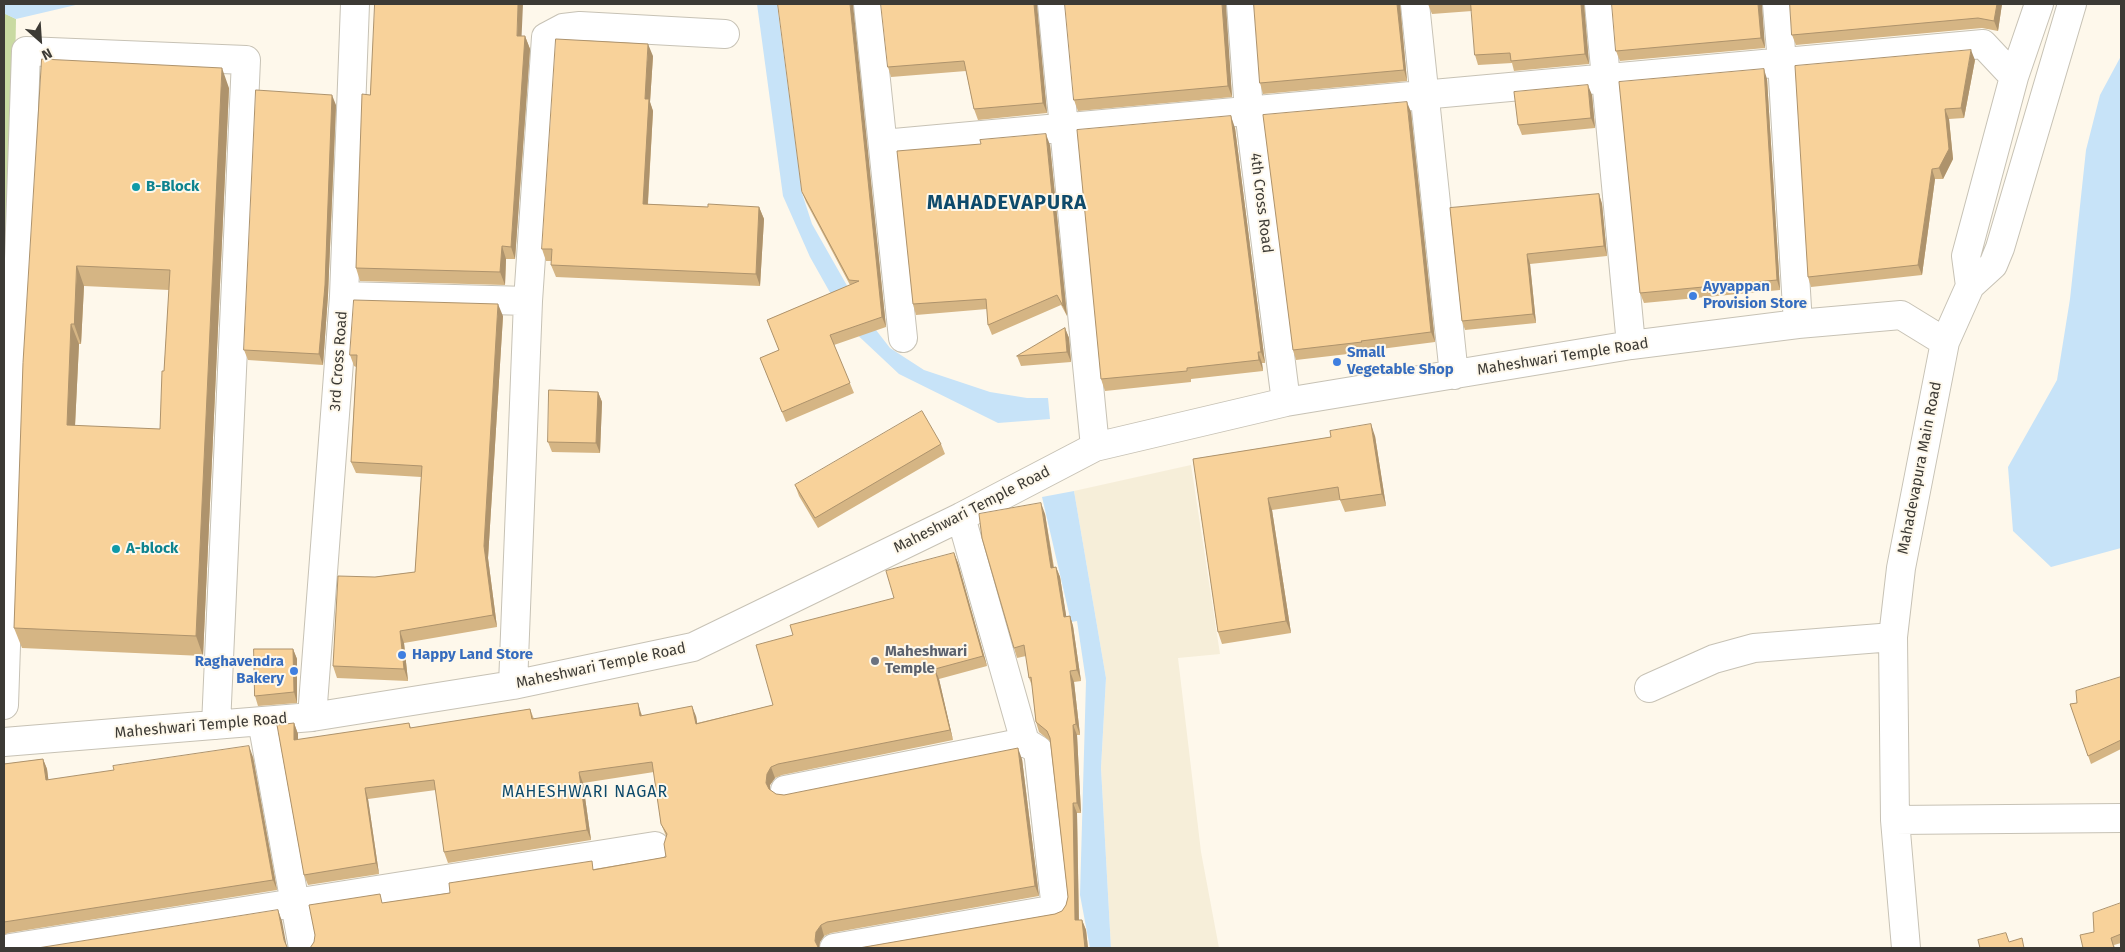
<!DOCTYPE html>
<html>
<head>
<meta charset="utf-8">
<style>
  body { margin:0 }
  #map { position:relative; width:2125px; height:952px; overflow:hidden; background:#fef8eb; font-family:"Fira Sans",sans-serif }
  canvas { display:block }
  .frame { position:absolute; inset:0; border:5px solid #3c3a35; pointer-events:none }
  .north { position:absolute; left:15px; top:15px; width:50px; height:50px; -webkit-text-stroke:4px #fef8eb; paint-order:stroke; rotate:154deg; font-size:14px; font-weight:700; line-height:20px; text-align:center; color:#3c3a35 }
  .north::after { content:''; display:block; margin:auto; width:18px; height:22px; background:#3c3a35; clip-path:polygon(50% 0,100% 100%,50% 72%,0 100%) }
</style>
</head>
<body>
<div id="map">
<canvas width="2125" height="952"></canvas>
<div class="frame"></div>
<div class="north">N</div>
</div>
<script>
const ctx = document.querySelector('canvas').getContext('2d');
ctx.lineJoin = 'round';
function fillPath(path, color) {
  ctx.fillStyle = color;
  ctx.fill(path, 'evenodd');
}
function strokePath(path, color, width, dash) {
  ctx.strokeStyle = color;
  ctx.lineWidth = width;
  ctx.lineCap = dash ? 'butt' : 'round';
  ctx.setLineDash(dash || []);
  ctx.stroke(path);
}
function write(font, color, halo, rows, align = 'center') {
  ctx.font = font + ' "Fira Sans",sans-serif';
  ctx.lineWidth = 4;
  ctx.setLineDash([]);
  ctx.textBaseline = 'middle';
  ctx.strokeStyle = halo;
  ctx.fillStyle = color;
  for (const [text, x, y, turn = 0] of rows) {
    ctx.save();
    ctx.translate(x, y);
    ctx.rotate((+turn || 0) * Math.PI / 180);
    ctx.textAlign = isNaN(turn) ? turn : align;
    if (halo) ctx.strokeText(text, 0, 0);
    ctx.fillText(text, 0, 0);
    ctx.restore();
  }
}
fillPath(new Path2D(`
  M 1191,465 L 1220,654 L 1178,658 L 1201,852 L 1219,948 L 1111,948 L 1101,768 L 1106,678 L 1074,491 Z`), '#f6eed9');
fillPath(new Path2D(`
  M 4,13 L 16,19 L 13,181 L 4,349 Z`), '#c9daa2');
fillPath(new Path2D(`
  M 4,4 L 80,4 L 16,19 L 5,14 Z
  M 757,4 L 777,4 L 802,193 L 812,224 L 862,312 L 890,348 L 924,370 L 990,392 L 1027,398 L 1048,398 L 1050,419 L 998,423 L 899,374 L 850,328 L 810,257 L 783,196 Z
  M 2121,56 L 2121,548 L 2051,567 L 2013,531 L 2008,467 L 2057,380 L 2070,299 L 2086,150 L 2100,95 Z
  M 1074,491 L 1106,678 L 1101,768 L 1111,948 L 1090,948 L 1080,895 L 1086,681 L 1077,621 L 1071,622 L 1042,497 Z`), '#c7e3f8');
const minor = new Path2D(`
  M 868,4 L 903,338
  M 1052,4 L 1095,447
  M 1241,4 L 1249,111 L 1286,402
  M 1415,4 L 1454,375
  M 1599,4 L 1631,345
  M 1777,4 L 1782,62 L 1798,324
  M 883,144 L 1983,44 L 2014,77
  M 1970,286 L 1993,265 L 2000,248 L 2072,4
  M 344,296 L 528,301
  M 513,685 L 528,301 L 546,37 L 563,28 L 580,26 L 725,34
  M 1649,688 L 1714,659 L 1754,648 L 1893,637
  M 4,705 L 26,51 L 246,60 L 216,725
  M 312,717 L 344,296 L 355,4
  M 262,721 L 303,948
  M 4,742 L 312,717 L 513,685 L 693,647 L 961,517 L 1095,447 L 1286,402 L 1631,345 L 1798,324 L 1901,315 L 1945,342
  M 785,790 L 1025,742 L 961,517
  M 1895,820 L 2121,818
  M 10,948 L 655,846
  M 834,948 L 1056,909 L 1038,750 L 1025,742
  M 1906,948 L 1895,820 L 1893,637 L 1901,568 L 1945,342 L 1970,286 L 1966,256 L 2014,77 L 2039,4`);
strokePath(minor, '#c7c2b5', 30);
strokePath(minor, '#fff', 28);
fillPath(new Path2D(`
  M 1254,4 L 1400,4 L 1407,81 L 1263,94 L 1260,83 Z
  M 1428,4 L 1584,4 L 1589,64 L 1514,71 L 1512,63 L 1478,65 L 1475,55 L 1472,11 L 1432,14 Z
  M 1790,4 L 2002,4 L 1998,31 L 1982,28 L 1796,45 L 1792,35 Z
  M 1036,5 L 1047,113 L 978,120 L 974,109 L 966,71 L 891,77 L 888,67 Z
  M 1225,5 L 1232,97 L 1078,111 L 1074,100 Z
  M 1761,5 L 1765,48 L 1620,61 L 1616,51 Z
  M 852,6 L 886,327 L 834,345 L 854,393 L 786,422 L 760,358 L 779,350 L 767,320 L 850,285 L 806,202 L 802,192 Z
  M 522,36 L 525,36 L 530,49 L 515,259 L 506,259 L 505,285 L 360,281 L 356,268 L 370,95 Z
  M 653,56 L 650,102 L 653,111 L 648,204 L 708,207 L 759,207 L 764,219 L 760,286 L 556,277 L 551,265 L 552,261 L 546,261 L 542,249 Z
  M 42,59 L 229,88 L 203,656 L 22,648 L 14,628 ZM 84,286 L 169,290 L 164,371 L 160,429 L 75,426 L 79,344 L 81,344 Z
  M 1975,60 L 1964,118 L 1949,119 L 1953,159 L 1943,179 L 1935,179 L 1922,275 L 1811,287 L 1808,277 Z
  M 1767,79 L 1780,290 L 1644,303 L 1640,293 Z
  M 1592,95 L 1595,128 L 1522,135 L 1518,125 Z
  M 336,105 L 328,295 L 323,365 L 248,360 L 244,350 Z
  M 1411,112 L 1435,342 L 1365,351 L 1365,352 L 1296,360 L 1293,350 Z
  M 1235,128 L 1265,363 L 1262,363 L 1263,371 L 1191,379 L 1191,382 L 1105,391 L 1101,379 Z
  M 981,144 L 1050,145 L 1067,316 L 1061,305 L 992,335 L 988,325 L 987,309 L 916,315 L 913,304 Z
  M 1599,194 L 1602,204 L 1607,256 L 1530,264 L 1536,323 L 1465,330 L 1462,321 L 1450,208 Z
  M 503,316 L 488,558 L 497,627 L 404,643 L 408,681 L 337,678 L 333,666 L 375,577 L 415,572 L 421,477 L 356,473 L 351,462 L 356,367 L 354,366 L 350,355 Z
  M 1065,328 L 1069,338 L 1071,362 L 1021,366 L 1017,356 Z
  M 598,392 L 602,402 L 600,453 L 552,452 L 548,442 Z
  M 1375,436 L 1386,506 L 1345,512 L 1340,500 L 1272,510 L 1291,633 L 1222,644 L 1218,632 L 1193,459 L 1331,437 Z
  M 941,444 L 945,454 L 818,528 L 799,496 L 795,485 Z
  M 1045,514 L 1054,567 L 1056,567 L 1060,577 L 1066,616 L 1070,616 L 1073,626 L 1081,681 L 1074,682 L 1080,735 L 1077,735 L 1081,813 L 1077,813 L 1079,920 L 1082,920 L 1086,930 L 1088,948 L 859,948 L 1055,914 L 1062,911 L 1066,905 L 1068,897 L 1050,741 L 1039,732 L 1036,722 L 1032,686 L 1029,678 L 1026,656 L 1017,658 L 1014,648 Z
  M 954,553 L 958,563 L 987,666 L 939,679 L 953,740 L 782,775 L 775,778 L 770,785 L 770,790 L 776,794 L 784,795 L 1022,759 L 1039,896 L 831,933 L 824,936 L 820,942 L 819,948 L 383,903 L 450,893 L 666,857 L 666,836 L 661,824 L 654,772 L 583,783 L 591,840 L 448,863 L 444,852 L 436,790 L 368,799 L 379,874 L 308,885 L 304,875 L 294,723 L 298,734 L 298,740 L 409,723 L 411,728 L 530,709 L 534,719 L 641,713 L 642,715 L 696,716 L 697,723 L 773,705 L 793,635 L 894,598 Z
  M 293,649 L 297,659 L 297,703 L 258,706 L 255,696 Z
  M 2121,677 L 2121,749 L 2091,764 L 2070,704 L 2077,703 Z
  M 253,757 L 277,890 L 8,933 L 4,935 L 4,764 L 43,759 L 47,769 L 48,780 Z
  M 2121,903 L 2121,943 L 2114,945 L 2115,948 L 2083,948 L 2094,932 Z`), '#d5b584');
fillPath(new Path2D(`
  M 518,4 L 523,4 L 521,49 L 517,36 Z
  M 850,4 L 853,4 L 886,327 L 882,317 Z
  M 1034,4 L 1037,4 L 1047,113 L 1043,103 Z
  M 1222,4 L 1226,4 L 1232,97 L 1228,86 Z
  M 1397,4 L 1400,4 L 1407,81 L 1404,70 Z
  M 1581,4 L 1584,4 L 1589,64 L 1585,54 Z
  M 1758,4 L 1762,4 L 1765,48 L 1761,38 Z
  M 1997,4 L 2002,4 L 1998,31 L 1994,21 Z
  M 525,36 L 530,49 L 515,259 L 511,247 Z
  M 648,44 L 653,56 L 650,102 L 653,111 L 647,216 L 643,204 L 645,99 Z
  M 1971,50 L 1975,60 L 1964,118 L 1961,108 Z
  M 222,68 L 229,88 L 203,656 L 196,636 Z
  M 1764,69 L 1767,79 L 1780,290 L 1777,280 Z
  M 1588,85 L 1592,95 L 1595,128 L 1591,118 Z
  M 332,95 L 336,105 L 328,295 L 323,365 L 319,354 Z
  M 1407,102 L 1411,112 L 1435,342 L 1431,332 Z
  M 1945,109 L 1949,119 L 1953,159 L 1943,179 L 1939,168 Z
  M 1231,116 L 1235,128 L 1265,363 L 1261,352 Z
  M 1046,134 L 1050,145 L 1067,316 L 1063,306 Z
  M 1932,169 L 1935,179 L 1922,275 L 1918,265 Z
  M 1599,194 L 1602,204 L 1607,256 L 1604,246 Z
  M 759,207 L 764,219 L 760,286 L 756,274 Z
  M 502,246 L 506,259 L 505,285 L 500,272 Z
  M 1527,254 L 1530,264 L 1536,323 L 1533,314 Z
  M 77,266 L 84,286 L 81,344 L 74,324 Z
  M 498,304 L 503,316 L 488,558 L 497,627 L 493,615 L 484,546 Z
  M 71,324 L 79,344 L 74,446 L 67,425 Z
  M 1065,328 L 1069,338 L 1071,362 L 1067,352 Z
  M 1258,352 L 1262,363 L 1263,371 L 1259,360 Z
  M 598,392 L 602,402 L 600,453 L 596,443 Z
  M 1371,424 L 1375,436 L 1386,506 L 1382,494 Z
  M 1268,498 L 1272,510 L 1291,633 L 1286,621 Z
  M 1041,503 L 1045,514 L 1055,578 L 1051,568 Z
  M 954,553 L 958,563 L 987,666 L 983,656 Z
  M 1056,567 L 1060,577 L 1068,627 L 1064,617 Z
  M 1070,616 L 1073,626 L 1081,681 L 1077,670 Z
  M 400,631 L 404,643 L 408,681 L 404,669 Z
  M 293,649 L 297,659 L 297,703 L 294,692 Z
  M 935,669 L 939,679 L 953,740 L 950,730 Z
  M 1070,671 L 1074,682 L 1080,735 L 1076,724 Z
  M 638,703 L 641,713 L 643,726 L 640,716 Z
  M 692,706 L 696,716 L 699,734 L 696,724 Z
  M 294,723 L 298,734 L 298,751 L 294,740 Z
  M 1073,725 L 1077,735 L 1081,813 L 1077,803 Z
  M 249,746 L 253,757 L 277,890 L 273,880 Z
  M 1018,748 L 1022,759 L 1039,896 L 1035,886 Z
  M 43,759 L 47,769 L 50,791 L 46,780 Z
  M 771,767 L 775,778 L 770,785 L 770,794 L 766,783 L 767,774 Z
  M 579,772 L 583,783 L 591,840 L 587,830 Z
  M 365,788 L 368,799 L 379,874 L 376,863 Z
  M 1073,803 L 1077,813 L 1079,931 L 1075,920 Z
  M 278,910 L 282,921 L 287,948 L 284,940 Z
  M 1082,920 L 1086,930 L 1088,948 L 1085,948 Z
  M 821,925 L 824,936 L 820,942 L 819,948 L 818,948 L 815,941 L 816,932 Z`), '#ae936c');
const building = new Path2D(`
  M 375,4 L 518,4 L 517,36 L 525,36 L 511,247 L 502,246 L 500,272 L 356,268 L 362,94 L 370,95 Z
  M 778,4 L 850,4 L 882,317 L 830,335 L 850,383 L 782,412 L 760,358 L 779,350 L 767,320 L 859,281 L 849,280 L 802,192 Z
  M 881,4 L 1034,4 L 1043,103 L 974,109 L 964,61 L 888,67 Z
  M 1065,4 L 1222,4 L 1228,86 L 1074,100 Z
  M 1254,4 L 1397,4 L 1404,70 L 1260,83 Z
  M 1471,4 L 1581,4 L 1585,54 L 1511,61 L 1510,53 L 1475,55 Z
  M 1612,4 L 1758,4 L 1761,38 L 1616,51 Z
  M 1790,4 L 1997,4 L 1994,21 L 1978,18 L 1792,35 Z
  M 556,39 L 648,44 L 645,99 L 649,99 L 643,204 L 708,207 L 708,204 L 759,207 L 756,274 L 551,265 L 552,249 L 542,249 Z
  M 1971,50 L 1961,108 L 1945,109 L 1949,149 L 1939,168 L 1932,169 L 1918,265 L 1808,277 L 1795,66 Z
  M 42,59 L 222,68 L 196,636 L 14,628 L 23,363 ZM 77,266 L 170,270 L 164,371 L 162,371 L 160,429 L 67,425 L 71,324 L 74,324 Z
  M 1764,69 L 1777,280 L 1640,293 L 1619,82 Z
  M 1588,85 L 1591,118 L 1518,125 L 1514,92 Z
  M 256,90 L 332,95 L 325,285 L 319,354 L 244,350 Z
  M 1407,102 L 1431,332 L 1361,341 L 1362,342 L 1293,350 L 1263,115 Z
  M 1231,116 L 1261,352 L 1258,352 L 1259,360 L 1187,368 L 1187,371 L 1101,379 L 1077,130 Z
  M 1046,134 L 1063,306 L 1057,295 L 988,325 L 986,299 L 913,304 L 897,151 L 981,144 L 980,140 Z
  M 1599,194 L 1604,246 L 1527,254 L 1533,314 L 1462,321 L 1450,208 Z
  M 354,300 L 498,304 L 484,546 L 493,615 L 400,631 L 404,669 L 333,666 L 338,576 L 375,577 L 415,572 L 422,466 L 351,462 L 357,355 L 350,355 Z
  M 1065,328 L 1067,352 L 1017,356 Z
  M 549,390 L 598,392 L 596,443 L 548,442 Z
  M 922,411 L 941,444 L 815,518 L 795,485 Z
  M 1371,424 L 1382,494 L 1340,500 L 1338,487 L 1268,498 L 1286,621 L 1218,632 L 1193,459 L 1331,437 L 1330,431 Z
  M 1041,503 L 1051,568 L 1056,567 L 1064,617 L 1070,616 L 1077,670 L 1070,671 L 1076,724 L 1073,725 L 1077,803 L 1073,803 L 1075,920 L 1082,920 L 1085,948 L 859,948 L 1055,914 L 1062,911 L 1066,905 L 1068,897 L 1050,738 L 1047,731 L 1036,722 L 1031,677 L 1029,678 L 1024,645 L 1014,648 L 982,538 L 979,514 Z
  M 954,553 L 983,656 L 935,669 L 950,730 L 778,764 L 771,767 L 767,774 L 766,783 L 769,789 L 776,794 L 784,795 L 1018,748 L 1035,886 L 827,922 L 821,925 L 816,932 L 815,941 L 818,947 L 819,948 L 310,948 L 314,942 L 315,935 L 309,905 L 380,894 L 382,903 L 450,893 L 449,883 L 592,861 L 593,870 L 666,857 L 664,844 L 667,834 L 661,824 L 652,762 L 579,772 L 587,830 L 444,852 L 434,780 L 365,788 L 376,863 L 304,875 L 277,725 L 294,723 L 294,740 L 409,723 L 410,728 L 530,709 L 532,719 L 638,703 L 640,716 L 692,706 L 696,724 L 773,705 L 756,645 L 793,635 L 790,625 L 894,598 L 886,571 Z
  M 254,649 L 293,649 L 294,692 L 255,696 Z
  M 2121,677 L 2121,740 L 2088,756 L 2070,704 L 2077,703 L 2076,691 Z
  M 249,746 L 273,880 L 4,922 L 4,764 L 43,759 L 46,780 L 114,770 L 113,766 Z
  M 2121,903 L 2121,934 L 2111,938 L 2114,948 L 2083,948 L 2080,935 L 2094,932 L 2093,913 Z
  M 278,910 L 284,940 L 287,947 L 288,948 L 38,948 Z
  M 2006,933 L 2009,942 L 2022,938 L 2024,948 L 1980,948 L 1978,940 Z`);
fillPath(building, '#f8d29a');
strokePath(building, '#ae936c', 1);
for (const [x, y, r, color] of [
  [136,187,5,"#0f9aa8"],
  [1693,296,5,"#3f7fe0"],
  [1337,362,5,"#3f7fe0"],
  [116,549,5,"#0f9aa8"],
  [402,655,5,"#3f7fe0"],
  [875,661,5,"#6b7280"],
  [294,671,5,"#3f7fe0"]
]) {
  const dot = new Path2D();
  dot.arc(x, y, r, 0, 2 * Math.PI);
  ctx.fillStyle = color;
  ctx.fill(dot);
  strokePath(dot, '#fef8eb', 2);
}
write('bold 15px', '#0d838f', '#fef8eb', [
  ["B-Block",146,187],
  ["A-block",126,549]
], 'left');
write('15px', '#3c3a35', '#fef8eb', [
  ["4th Cross Road",1261,203,83],
  ["Maheshwari Temple Road",1563,357,-9],
  ["3rd Cross Road",339,361,-86],
  ["Mahadevapura Main Road",1920,468,-79],
  ["Maheshwari Temple Road",972,510,-27],
  ["Maheshwari Temple Road",601,666,-12],
  ["Maheshwari Temple Road",201,726,-5]
]);
write('bold 15px', '#366cbe', '#fef8eb', [
  ["Ayyappan",1703,287],
  ["Provision Store",1703,304],
  ["Small",1347,353],
  ["Vegetable Shop",1347,370],
  ["Happy Land Store",412,655],
  ["Raghavendra",284,662,"right"],
  ["Bakery",284,679,"right"]
], 'left');
write('bold 15px', '#5b616d', '#fef8eb', [
  ["Maheshwari",885,652],
  ["Temple",885,669]
], 'left');
ctx.letterSpacing = '1px';
write('16px', '#0e4a6b', '#fef8eb', [
  ["MAHESHWARI NAGAR",585,793]
]);
ctx.letterSpacing = '0px';
ctx.letterSpacing = '1px';
write('bold 20px', '#0e4a6b', '#fef8eb', [
  ["MAHADEVAPURA",1007,203]
]);
ctx.letterSpacing = '0px';
</script>
</body>
</html>
